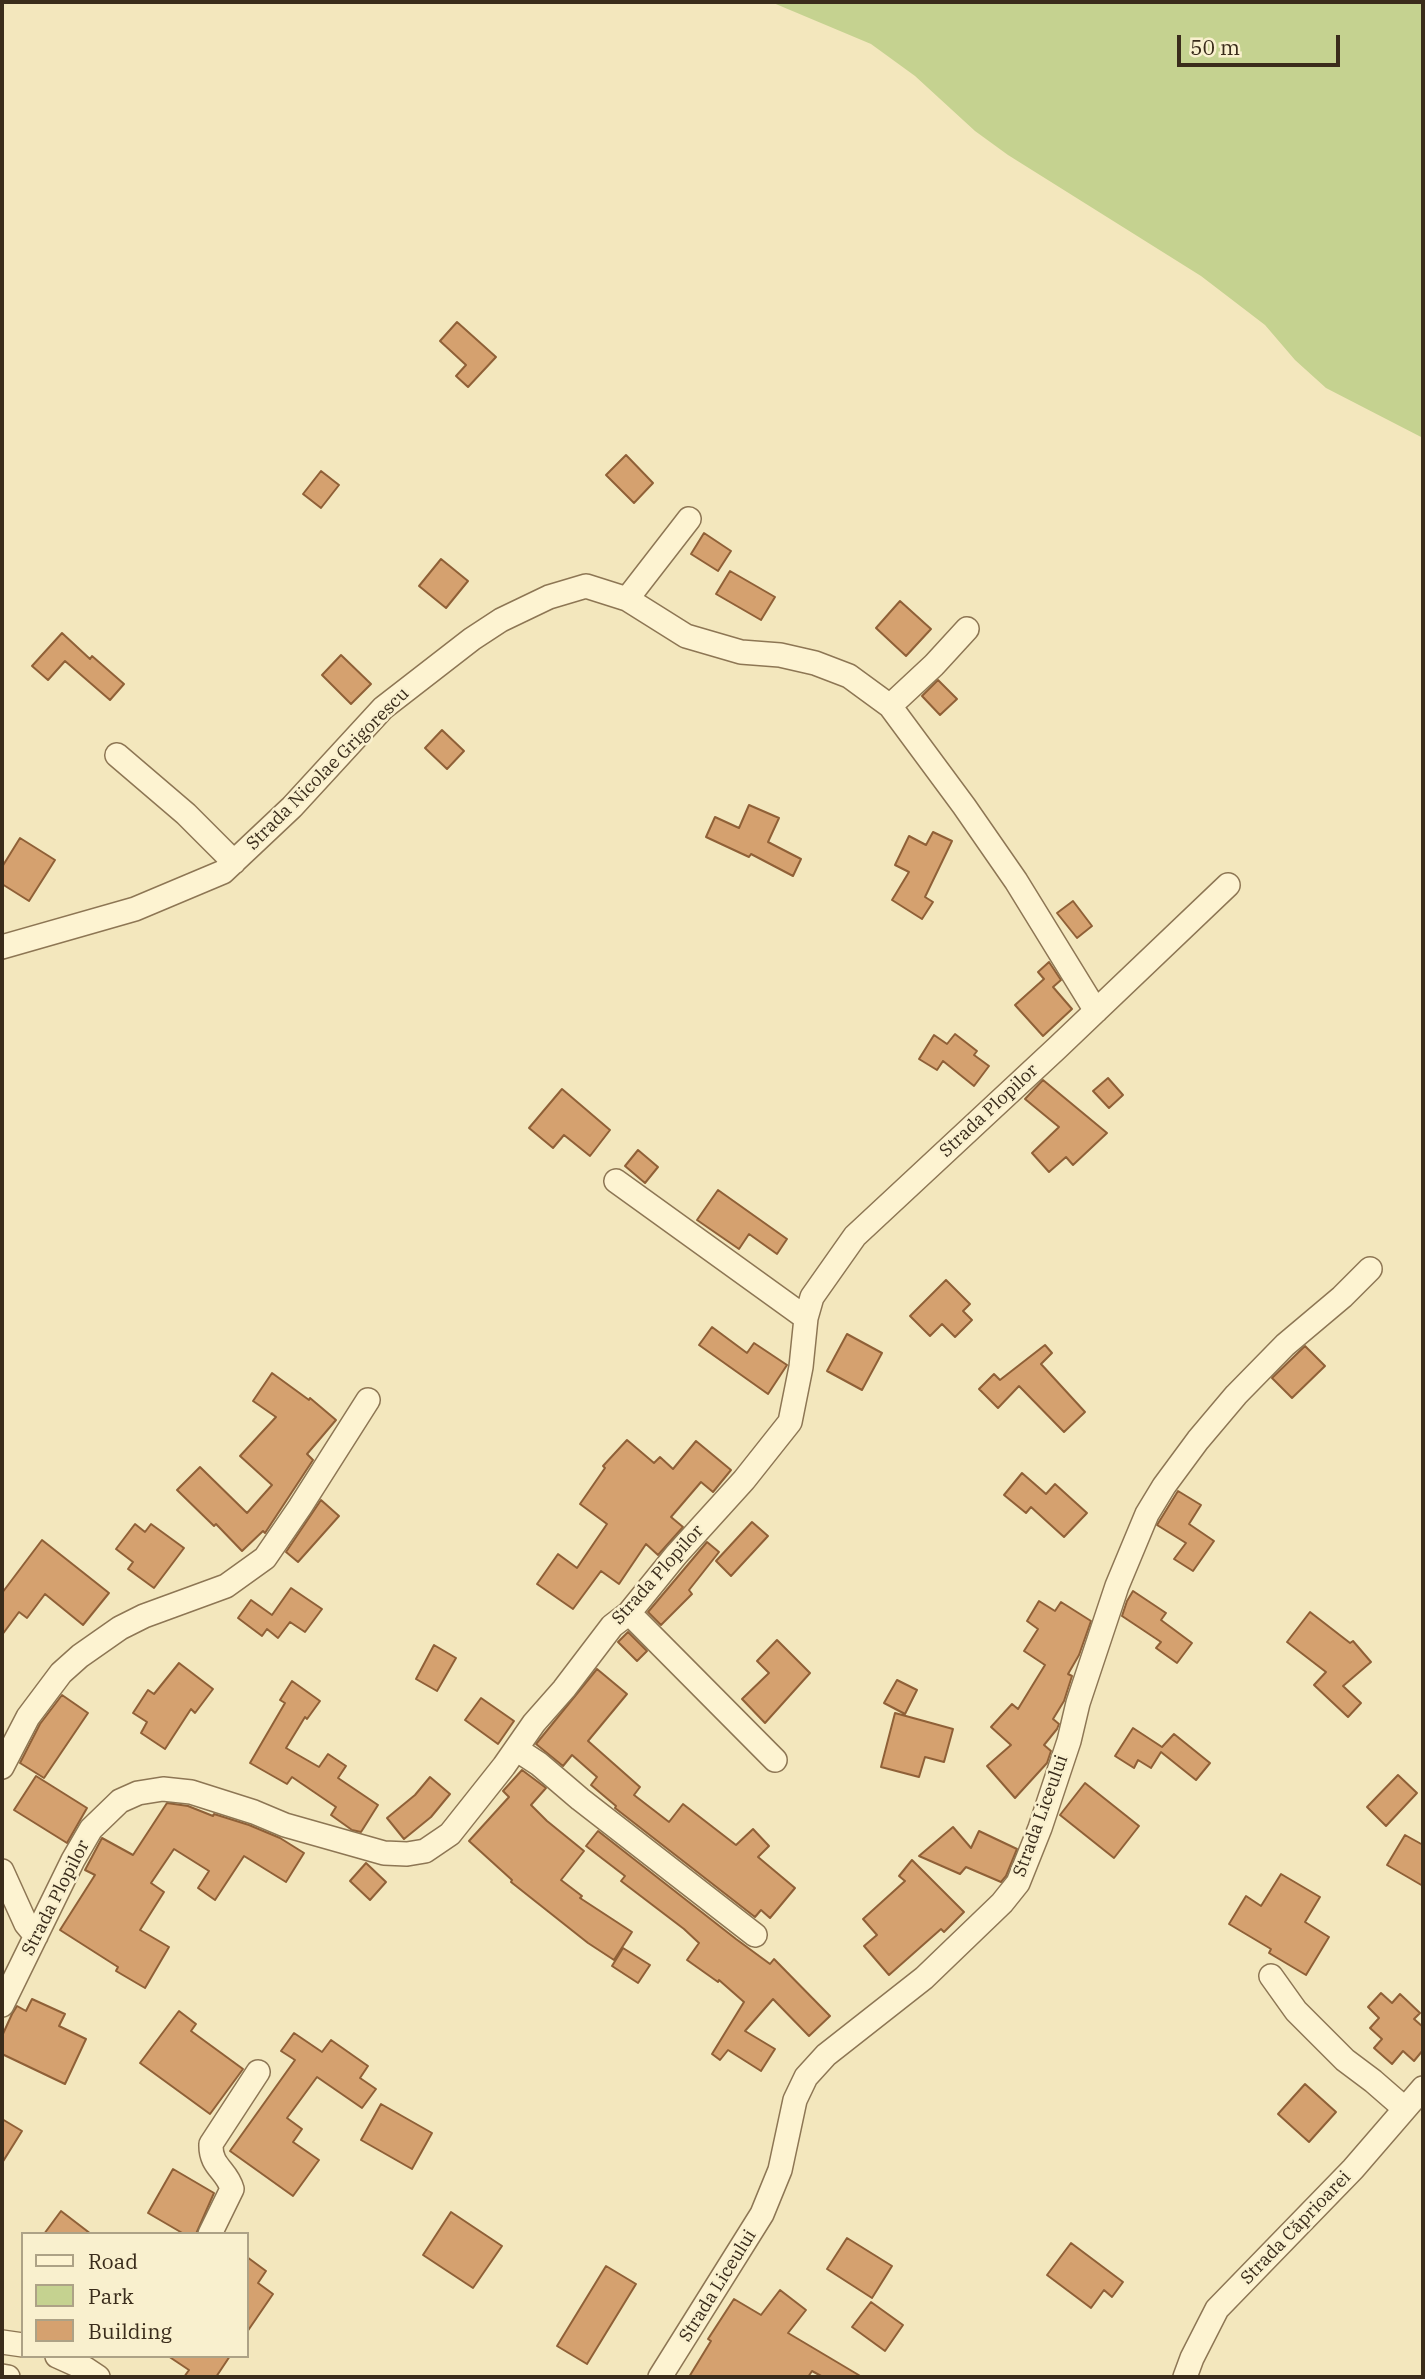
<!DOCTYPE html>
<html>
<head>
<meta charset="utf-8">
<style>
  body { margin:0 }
  #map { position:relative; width:1425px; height:2379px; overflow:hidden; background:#f3e7bd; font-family:"IBM Plex Serif",serif }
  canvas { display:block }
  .frame { position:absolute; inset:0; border:4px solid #3a2c1b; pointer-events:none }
  .legend { position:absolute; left:21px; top:2232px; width:228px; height:126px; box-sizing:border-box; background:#f9f0ce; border:2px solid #ada286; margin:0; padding:9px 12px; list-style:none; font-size:21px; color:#3a2c1b }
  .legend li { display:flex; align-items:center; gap:14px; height:35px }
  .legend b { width:35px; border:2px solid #ada286 }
  .scale { position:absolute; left:1177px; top:35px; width:163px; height:32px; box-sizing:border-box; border:4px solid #3a2c1b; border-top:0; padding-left:9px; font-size:21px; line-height:24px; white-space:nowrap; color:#3a2c1b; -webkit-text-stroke:5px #f9f0ce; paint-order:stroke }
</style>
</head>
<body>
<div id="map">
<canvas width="1425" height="2379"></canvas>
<div class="frame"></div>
<ul class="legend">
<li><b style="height:9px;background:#fdf3d1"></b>Road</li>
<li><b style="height:19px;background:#c5d290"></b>Park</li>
<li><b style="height:19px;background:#d5a16f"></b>Building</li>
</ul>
<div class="scale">50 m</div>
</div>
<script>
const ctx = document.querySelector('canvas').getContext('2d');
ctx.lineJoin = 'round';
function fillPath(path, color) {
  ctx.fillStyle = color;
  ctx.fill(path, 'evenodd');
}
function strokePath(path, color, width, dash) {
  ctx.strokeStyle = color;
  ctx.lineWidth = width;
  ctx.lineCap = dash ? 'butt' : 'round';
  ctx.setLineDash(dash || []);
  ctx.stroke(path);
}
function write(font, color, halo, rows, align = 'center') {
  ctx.font = font + ' "IBM Plex Serif",serif';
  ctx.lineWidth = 5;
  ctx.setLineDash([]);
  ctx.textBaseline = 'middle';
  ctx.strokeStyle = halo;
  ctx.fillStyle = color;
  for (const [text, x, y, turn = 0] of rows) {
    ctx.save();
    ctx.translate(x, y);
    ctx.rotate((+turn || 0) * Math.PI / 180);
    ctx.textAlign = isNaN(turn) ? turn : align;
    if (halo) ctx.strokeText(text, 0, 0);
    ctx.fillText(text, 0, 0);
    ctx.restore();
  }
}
fillPath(new Path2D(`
  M 771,2 L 1423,2 L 1423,438 L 1326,388 L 1295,360 L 1265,325 L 1201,276 L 1008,155 L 975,131 L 915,76 L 871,44 Z`), '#c5d290');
const building = new Path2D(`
  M 457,322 L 496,357 L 468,387 L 456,376 L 466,365 L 440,341 Z
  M 626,455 L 653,483 L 634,503 L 606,475 Z
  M 321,471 L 339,485 L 321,508 L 303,494 Z
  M 704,533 L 731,551 L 718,571 L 691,554 Z
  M 441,559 L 468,581 L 446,608 L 419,586 Z
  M 730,571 L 775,597 L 761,620 L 716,594 Z
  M 900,601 L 931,629 L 906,656 L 876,628 Z
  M 62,633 L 90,659 L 92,656 L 124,684 L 110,700 L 65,661 L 48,680 L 32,666 Z
  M 341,655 L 371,684 L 351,704 L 322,675 Z
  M 938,680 L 957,699 L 940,715 L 922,696 Z
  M 442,730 L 464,751 L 447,769 L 425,748 Z
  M 749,805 L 779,818 L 768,842 L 801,859 L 793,876 L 751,854 L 749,857 L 706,837 L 715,817 L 739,828 Z
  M 933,832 L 952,841 L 925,897 L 933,902 L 922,919 L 892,900 L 909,872 L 895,865 L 909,836 L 926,845 Z
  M 20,838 L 55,860 L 29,901 L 2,884 L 2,867 Z
  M 1073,901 L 1092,926 L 1077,938 L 1057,913 Z
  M 1049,962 L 1061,980 L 1053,987 L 1072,1009 L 1043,1036 L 1015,1005 L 1044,979 L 1038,972 Z
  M 955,1034 L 977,1051 L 974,1055 L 989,1066 L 974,1086 L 943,1061 L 937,1070 L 919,1059 L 934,1035 L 947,1044 Z
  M 1108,1078 L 1123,1095 L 1109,1108 L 1093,1091 Z
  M 1043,1080 L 1107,1133 L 1073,1165 L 1066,1157 L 1049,1172 L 1032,1153 L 1059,1127 L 1025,1099 Z
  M 562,1089 L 610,1130 L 590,1156 L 564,1135 L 553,1148 L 529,1128 Z
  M 638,1150 L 658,1167 L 645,1183 L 625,1166 Z
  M 718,1190 L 787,1239 L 777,1254 L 749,1234 L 739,1249 L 697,1220 Z
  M 946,1280 L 970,1304 L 963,1311 L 972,1320 L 955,1337 L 942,1324 L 930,1336 L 910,1316 Z
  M 712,1327 L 747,1353 L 754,1343 L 787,1365 L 768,1394 L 699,1345 Z
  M 847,1334 L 882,1353 L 862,1390 L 827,1371 Z
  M 1045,1345 L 1052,1353 L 1041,1364 L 1085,1412 L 1064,1432 L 1019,1386 L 998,1408 L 979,1389 L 994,1374 L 1000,1380 Z
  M 1305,1346 L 1325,1366 L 1292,1398 L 1272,1378 Z
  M 272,1373 L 309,1400 L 310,1398 L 336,1420 L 307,1454 L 313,1460 L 265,1533 L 263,1531 L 242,1551 L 216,1524 L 214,1526 L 177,1490 L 200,1467 L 247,1513 L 272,1485 L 240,1456 L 276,1417 L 253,1401 Z
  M 627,1440 L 654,1463 L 660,1457 L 673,1469 L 696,1441 L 731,1470 L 713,1492 L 701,1482 L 671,1517 L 683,1527 L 658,1555 L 646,1544 L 619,1584 L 601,1571 L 573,1609 L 537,1584 L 558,1554 L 577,1568 L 607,1524 L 580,1504 L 605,1468 L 603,1466 Z
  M 1022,1473 L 1046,1494 L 1055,1484 L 1087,1513 L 1064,1537 L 1031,1507 L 1026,1513 L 1004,1495 Z
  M 1178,1491 L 1201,1505 L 1189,1524 L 1214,1541 L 1193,1571 L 1174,1559 L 1186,1543 L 1157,1525 Z
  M 321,1500 L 339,1516 L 298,1562 L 286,1552 Z
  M 752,1522 L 768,1536 L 731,1576 L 716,1561 Z
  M 135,1524 L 145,1532 L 151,1524 L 184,1548 L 154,1588 L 128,1569 L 133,1562 L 116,1549 Z
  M 42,1540 L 109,1593 L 83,1625 L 45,1594 L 27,1618 L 19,1612 L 2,1635 L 2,1593 Z
  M 707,1542 L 719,1552 L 689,1590 L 692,1594 L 661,1625 L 648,1612 Z
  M 291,1588 L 322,1609 L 305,1632 L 290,1622 L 278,1638 L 267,1629 L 262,1636 L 238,1618 L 251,1600 L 272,1615 Z
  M 1133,1591 L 1166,1613 L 1161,1620 L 1192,1643 L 1177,1663 L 1156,1648 L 1161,1642 L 1122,1616 L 1127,1601 Z
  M 1039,1601 L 1055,1611 L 1061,1602 L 1091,1621 L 1079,1655 L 1068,1674 L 1072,1676 L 1064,1701 L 1053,1719 L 1059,1724 L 1057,1729 L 1044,1745 L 1051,1751 L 1047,1763 L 1015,1798 L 987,1766 L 1011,1745 L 991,1727 L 1012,1704 L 1018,1709 L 1045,1665 L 1024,1651 L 1038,1629 L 1027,1621 Z
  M 1310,1612 L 1350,1643 L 1353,1641 L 1371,1662 L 1343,1686 L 1361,1703 L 1348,1717 L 1314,1685 L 1326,1672 L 1287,1642 Z
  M 628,1632 L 647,1651 L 637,1661 L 618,1642 Z
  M 777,1640 L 810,1673 L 765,1723 L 742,1699 L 769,1673 L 757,1661 Z
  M 434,1645 L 456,1658 L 437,1691 L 416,1679 Z
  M 179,1663 L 213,1689 L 195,1713 L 191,1709 L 165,1749 L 141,1733 L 147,1722 L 133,1713 L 148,1690 L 154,1694 Z
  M 597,1669 L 627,1694 L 588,1741 L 640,1787 L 634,1795 L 669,1822 L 683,1804 L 736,1845 L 753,1829 L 769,1846 L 758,1857 L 795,1888 L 770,1918 L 761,1910 L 755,1917 L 615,1808 L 616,1806 L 591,1785 L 597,1777 L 572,1755 L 563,1766 L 536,1744 Z
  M 897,1680 L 917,1690 L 905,1714 L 884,1703 Z
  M 292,1681 L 320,1701 L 307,1719 L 305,1717 L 286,1748 L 319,1767 L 328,1754 L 346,1766 L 338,1778 L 378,1805 L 361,1832 L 352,1830 L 331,1815 L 336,1807 L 292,1777 L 287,1784 L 250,1763 L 285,1703 L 280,1700 Z
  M 62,1695 L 88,1713 L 44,1778 L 20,1763 L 40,1724 Z
  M 481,1698 L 514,1721 L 498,1744 L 465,1720 Z
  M 895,1713 L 953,1729 L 944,1762 L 925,1757 L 919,1777 L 881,1767 Z
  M 1133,1728 L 1162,1747 L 1174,1734 L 1210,1763 L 1196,1780 L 1161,1752 L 1151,1768 L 1138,1760 L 1134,1768 L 1115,1756 Z
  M 522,1770 L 546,1788 L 531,1805 L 547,1821 L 584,1851 L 561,1880 L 582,1896 L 580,1898 L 632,1932 L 614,1960 L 588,1943 L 511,1882 L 512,1880 L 469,1841 L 509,1797 L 503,1791 Z
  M 1398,1775 L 1417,1793 L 1386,1826 L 1367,1807 Z
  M 36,1776 L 87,1808 L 67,1843 L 14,1810 Z
  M 430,1777 L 450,1794 L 431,1817 L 404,1839 L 387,1818 L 415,1795 Z
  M 1085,1783 L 1139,1826 L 1114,1858 L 1060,1815 Z
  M 167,1803 L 188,1806 L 213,1816 L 214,1814 L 249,1825 L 280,1838 L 304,1853 L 286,1882 L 244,1856 L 215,1900 L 198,1888 L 209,1871 L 174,1849 L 151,1883 L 164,1892 L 140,1930 L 169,1947 L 145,1988 L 116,1971 L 118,1967 L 60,1930 L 95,1875 L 85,1870 L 102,1838 L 133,1855 Z
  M 953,1827 L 971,1848 L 979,1831 L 1017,1849 L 1006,1876 L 1001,1882 L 966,1867 L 960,1874 L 919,1856 Z
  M 598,1831 L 736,1939 L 770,1964 L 774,1959 L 830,2016 L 809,2036 L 773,1999 L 745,2031 L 775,2049 L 761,2071 L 728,2050 L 720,2060 L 712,2054 L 744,2002 L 719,1980 L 718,1982 L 687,1960 L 699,1943 L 684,1929 L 621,1881 L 625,1876 L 586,1846 Z
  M 1405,1835 L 1423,1845 L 1423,1886 L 1387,1865 Z
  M 912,1860 L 964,1912 L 944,1932 L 941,1929 L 889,1975 L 864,1946 L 877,1935 L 863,1919 L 905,1881 L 899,1876 Z
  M 366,1863 L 386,1882 L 370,1900 L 350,1881 Z
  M 1281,1874 L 1320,1897 L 1305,1922 L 1329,1937 L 1306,1975 L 1269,1953 L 1271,1949 L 1229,1924 L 1246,1896 L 1261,1906 Z
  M 623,1948 L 650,1965 L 638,1983 L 612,1966 Z
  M 1381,1993 L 1392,2003 L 1400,1994 L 1420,2013 L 1414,2019 L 1423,2027 L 1423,2050 L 1414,2061 L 1403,2051 L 1392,2064 L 1374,2048 L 1382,2039 L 1370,2028 L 1379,2018 L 1368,2007 Z
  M 32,1999 L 65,2014 L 59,2026 L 86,2039 L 65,2084 L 2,2054 L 2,2036 L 12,2014 L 17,2006 L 26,2011 Z
  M 179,2011 L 196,2024 L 191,2031 L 243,2069 L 210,2114 L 140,2063 Z
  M 294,2033 L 322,2052 L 331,2040 L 368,2066 L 360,2078 L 376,2089 L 362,2108 L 317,2077 L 287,2118 L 302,2129 L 293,2142 L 319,2160 L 293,2196 L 230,2151 L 295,2060 L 281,2051 Z
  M 1305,2084 L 1336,2112 L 1309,2142 L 1278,2114 Z
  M 381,2104 L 432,2133 L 412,2169 L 361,2140 Z
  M 2,2119 L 22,2131 L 2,2163 Z
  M 173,2169 L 214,2193 L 196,2234 L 184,2234 L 148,2213 Z
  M 61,2211 L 91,2234 L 44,2234 Z
  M 451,2212 L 502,2246 L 473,2288 L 423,2255 Z
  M 847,2238 L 892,2266 L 872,2298 L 827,2269 Z
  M 1071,2243 L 1123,2282 L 1112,2297 L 1104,2290 L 1091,2308 L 1047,2275 Z
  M 247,2257 L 266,2271 L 258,2283 L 273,2294 L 247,2332 Z
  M 606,2266 L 636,2284 L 587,2364 L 557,2346 Z
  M 780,2290 L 806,2310 L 788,2333 L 862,2377 L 823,2377 L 812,2371 L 808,2377 L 689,2377 L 711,2341 L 708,2339 L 734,2299 L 761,2315 Z
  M 871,2302 L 903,2325 L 885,2351 L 852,2327 Z
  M 168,2356 L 230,2356 L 216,2377 L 184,2377 L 189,2370 Z`);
fillPath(building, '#d5a16f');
strokePath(building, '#8f6037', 2);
const minor = new Path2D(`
  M 627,599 L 686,636 L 741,652 L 780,655 L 815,663 L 849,676 L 890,706 L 964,806 L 1016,881 L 1096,1011
  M 890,706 L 934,665 L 967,629
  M 117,755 L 186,814 L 234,862
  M 2,947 L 135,909 L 223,872 L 292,807 L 383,708 L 472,639 L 501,620 L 549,597 L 586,586 L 627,599 L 689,519
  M 616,1181 L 806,1318
  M 629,1613 L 775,1760
  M 516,1749 L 539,1764 L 580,1799 L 755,1935
  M 2,1767 L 28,1717 L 61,1673 L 80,1656 L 120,1628 L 144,1616 L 226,1586 L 265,1558 L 300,1507 L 368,1400
  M 2,1871 L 26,1924 L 36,1936
  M 1271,1976 L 1296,2011 L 1345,2060 L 1373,2081 L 1404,2108
  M 2,2005 L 73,1860 L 91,1829 L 120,1801 L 138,1793 L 163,1789 L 191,1792 L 254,1812 L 285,1825 L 384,1853 L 407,1854 L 425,1851 L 450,1834 L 504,1766 L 534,1723 L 564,1689 L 612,1626 L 629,1613 L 676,1555 L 744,1480 L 790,1422 L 801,1367 L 806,1318 L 812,1297 L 855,1236 L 1057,1048 L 1228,885
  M 210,2234 L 232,2189 C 227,2170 210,2167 211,2144 L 258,2072
  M 2,2342 L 23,2345
  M 57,2356 L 86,2369 L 98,2377
  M 2,2376 L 8,2377
  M 660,2377 L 762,2214 L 780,2170 L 795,2100 L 806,2077 L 826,2055 L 924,1978 L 1002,1903 L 1018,1883 L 1040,1828 L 1069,1741 L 1078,1703 L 1117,1586 L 1147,1514 L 1164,1486 L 1198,1440 L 1236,1395 L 1285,1345 L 1342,1297 L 1370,1269
  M 1185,2377 L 1192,2358 L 1217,2309 L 1353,2169 L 1423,2088`);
strokePath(minor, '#8d7654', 26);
strokePath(minor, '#fdf3d1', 23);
write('18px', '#3a2c1b', '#f9f0ce', [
  ["Strada Nicolae Grigorescu",328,769,-45],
  ["Strada Plopilor",989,1111,-43],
  ["Strada Plopilor",658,1575,-48],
  ["Strada Liceului",1041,1816,-70],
  ["Strada Plopilor",56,1898,-63],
  ["Strada Căprioarei",1296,2228,-46],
  ["Strada Liceului",718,2286,-58]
]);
</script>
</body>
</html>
